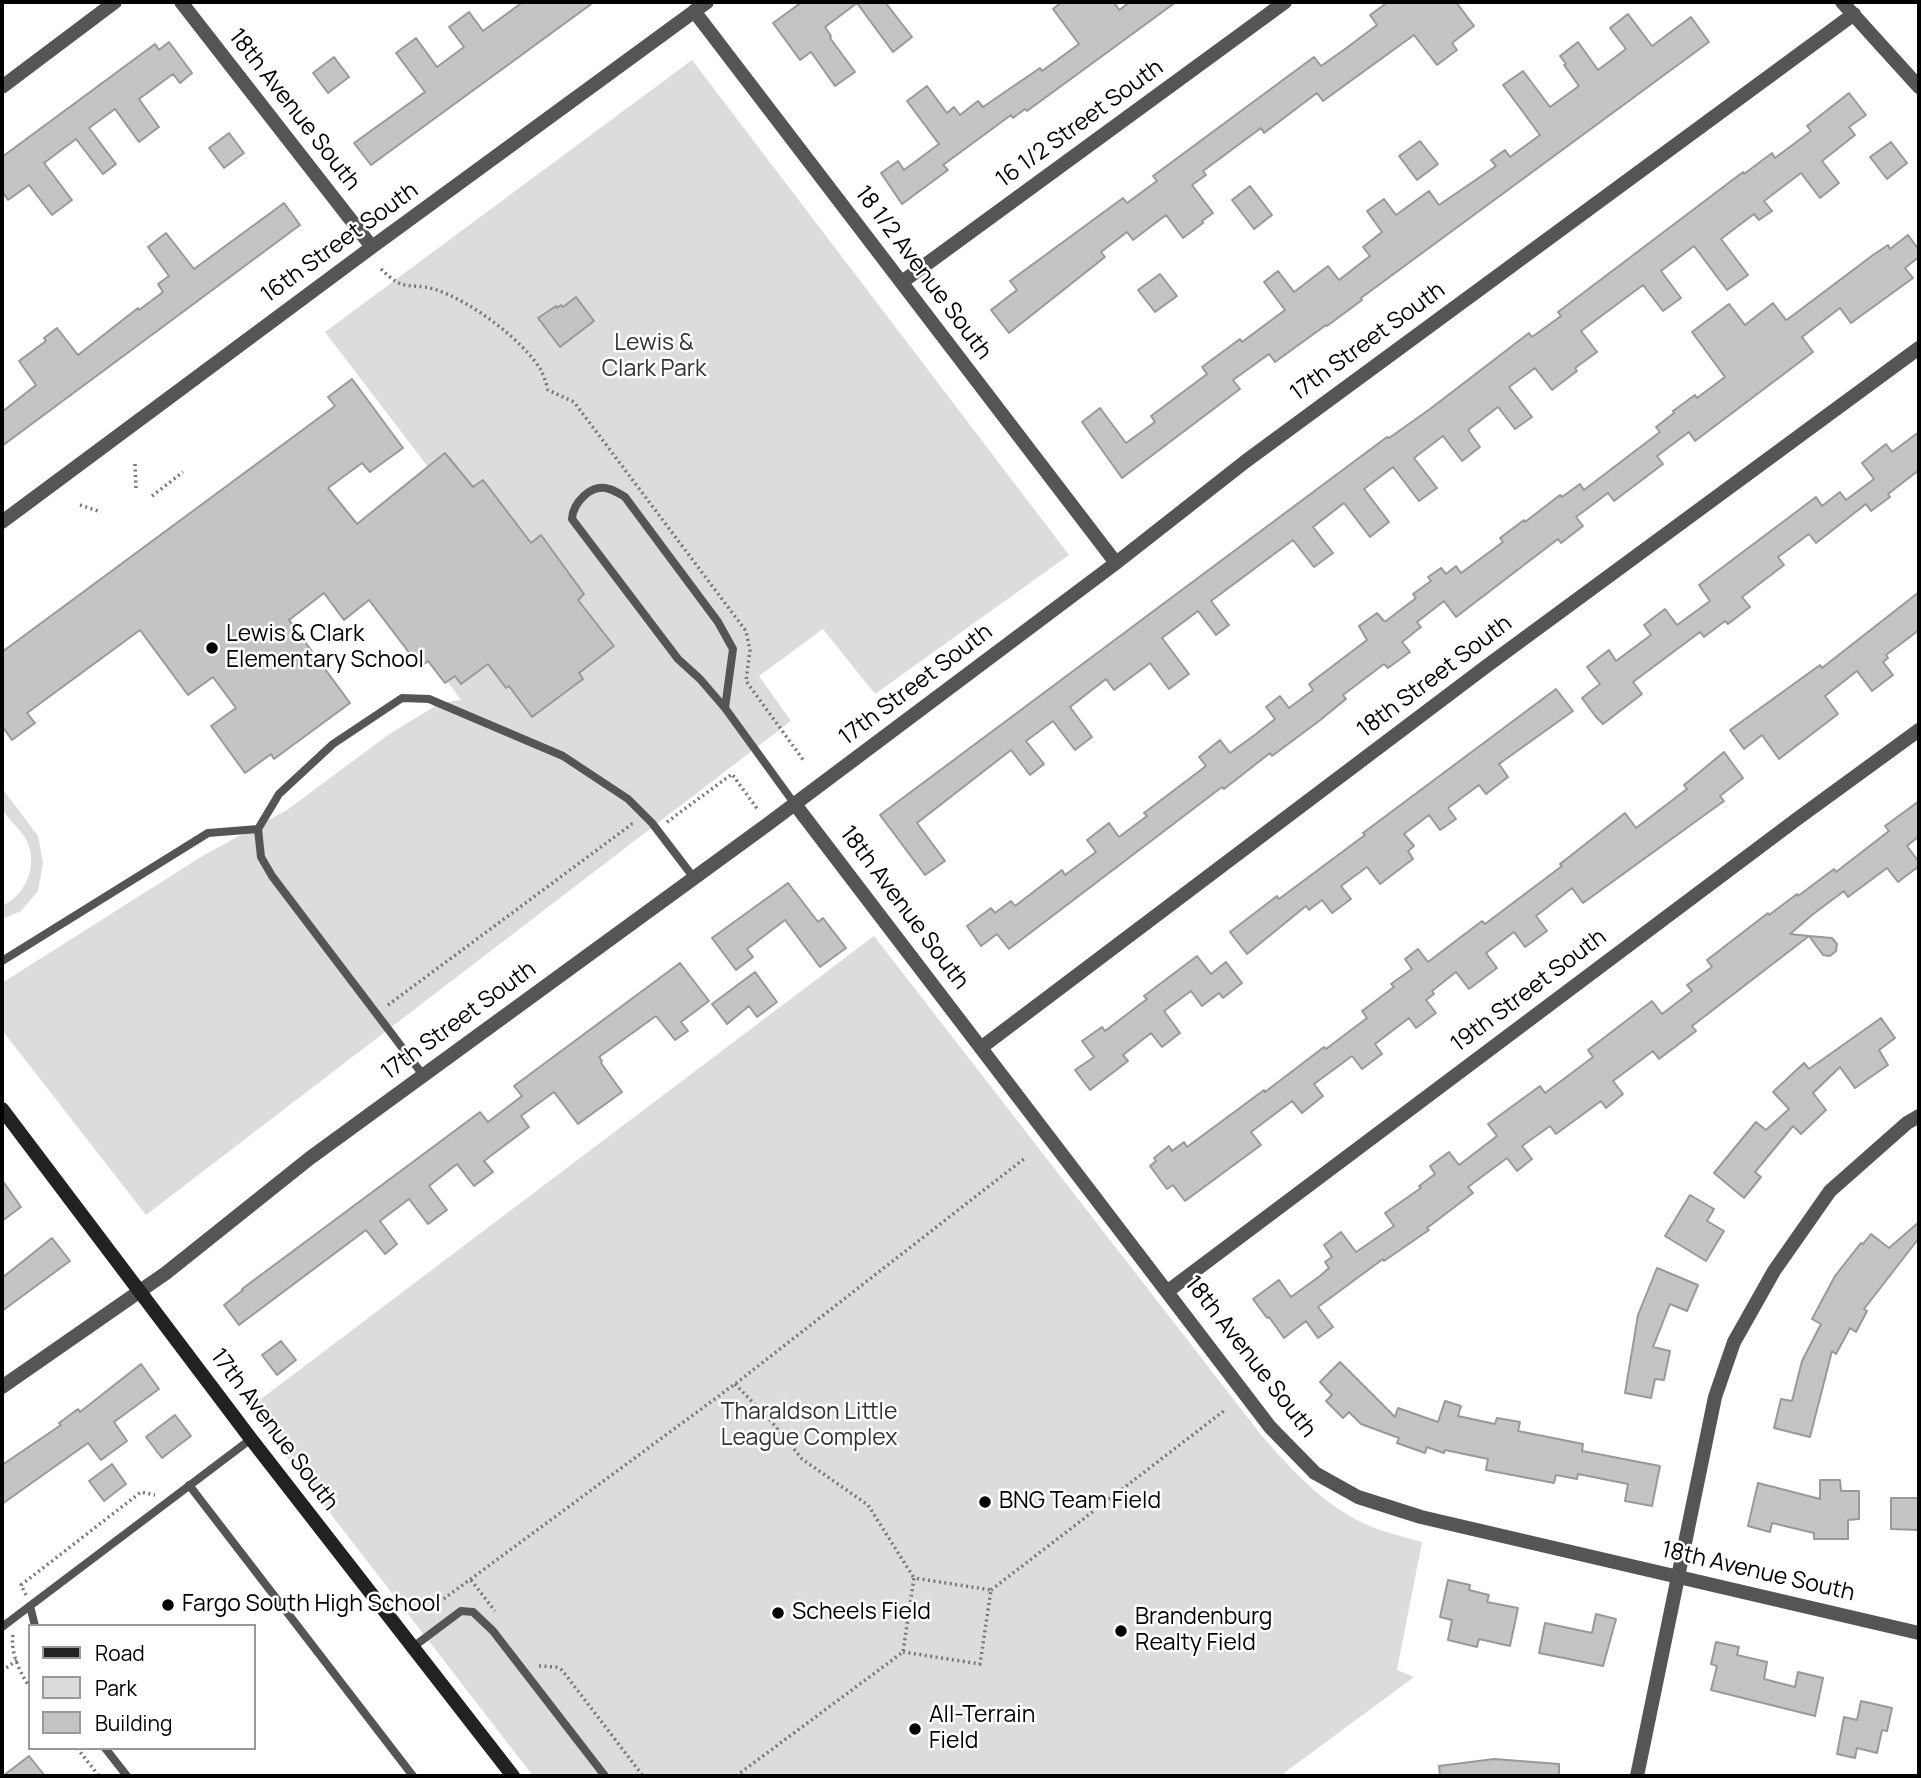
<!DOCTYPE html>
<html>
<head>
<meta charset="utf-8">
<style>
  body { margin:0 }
  #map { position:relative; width:1921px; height:1778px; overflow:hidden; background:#fff; font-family:Manrope,sans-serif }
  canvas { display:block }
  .frame { position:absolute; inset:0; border:4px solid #000; pointer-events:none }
  .legend { position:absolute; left:28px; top:1624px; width:228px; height:126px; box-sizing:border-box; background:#fff; border:2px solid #999; margin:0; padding:9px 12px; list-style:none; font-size:21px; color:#000 }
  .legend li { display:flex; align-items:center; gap:14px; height:35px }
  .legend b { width:35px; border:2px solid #999 }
</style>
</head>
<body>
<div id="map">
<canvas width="1921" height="1778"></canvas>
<div class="frame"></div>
<ul class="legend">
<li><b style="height:9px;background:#222"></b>Road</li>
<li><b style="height:19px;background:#dcdcdc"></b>Park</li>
<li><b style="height:19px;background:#c4c4c4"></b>Building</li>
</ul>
</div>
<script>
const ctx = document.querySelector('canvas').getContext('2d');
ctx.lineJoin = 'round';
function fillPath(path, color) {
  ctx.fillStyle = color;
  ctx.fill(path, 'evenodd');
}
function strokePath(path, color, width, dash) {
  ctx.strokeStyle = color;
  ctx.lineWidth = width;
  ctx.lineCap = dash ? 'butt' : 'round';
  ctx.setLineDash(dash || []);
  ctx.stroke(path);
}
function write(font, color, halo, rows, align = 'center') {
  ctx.font = font + ' Manrope,sans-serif';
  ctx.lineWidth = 5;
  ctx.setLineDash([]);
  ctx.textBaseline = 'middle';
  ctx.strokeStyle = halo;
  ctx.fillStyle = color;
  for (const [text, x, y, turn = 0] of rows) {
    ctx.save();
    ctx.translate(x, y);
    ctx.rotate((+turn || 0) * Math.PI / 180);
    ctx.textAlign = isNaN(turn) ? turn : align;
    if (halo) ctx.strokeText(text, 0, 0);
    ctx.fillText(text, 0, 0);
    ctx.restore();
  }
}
fillPath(new Path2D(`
  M 692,60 L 1069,555 L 875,694 L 823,629 L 759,676 L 791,721 L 146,1215 L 2,1030 L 2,983 L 204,855 L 287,810 L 388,735 L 440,703 L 461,700 L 448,682 L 455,676 L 462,684 L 478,671 L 485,659 L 506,688 L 509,686 L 532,717 L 583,679 L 576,668 L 591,663 L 614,647 L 578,600 L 584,594 L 541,536 L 531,543 L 483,480 L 469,490 L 463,476 L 445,453 L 428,467 L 325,332 Z
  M 2,788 L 38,836 L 43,863 L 38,891 L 21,911 L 2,919 L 2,906 C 26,895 38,866 27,841 C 21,829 9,821 3,810 C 0,804 2,794 2,788 Z
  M 874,936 L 1262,1436 C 1293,1471 1326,1508 1370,1526 C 1386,1533 1405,1537 1422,1542 L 1397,1670 L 1414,1677 L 1280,1776 L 533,1776 L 249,1408 Z`), '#dcdcdc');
const building = new Path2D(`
  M 523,2 L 594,2 L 371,165 L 354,143 L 425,92 L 396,53 L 416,38 L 437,67 L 464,47 L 449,27 L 469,12 L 483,31 Z
  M 802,2 L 885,2 L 912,37 L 893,52 L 857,3 L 825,27 L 831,36 L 830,38 L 855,72 L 835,86 L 811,52 L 800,60 L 773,23 Z
  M 1062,2 L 1114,2 L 1119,10 L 1130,2 L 1176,2 L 1027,111 L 1025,109 L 1013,118 L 1011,115 L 943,165 L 948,170 L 902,204 L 881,173 L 898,161 L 904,170 L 939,144 L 907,101 L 927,86 L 947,113 L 954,107 L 960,115 L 978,101 L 983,107 L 1040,68 L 1042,71 L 1079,44 L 1053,9 Z
  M 1388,2 L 1456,2 L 1474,26 L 1452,43 L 1457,50 L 1437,65 L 1414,35 L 1323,101 L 1317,93 L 1264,133 L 1261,128 L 1203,171 L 1206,175 L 1192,185 L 1213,213 L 1202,221 L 1203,223 L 1183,238 L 1166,215 L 1133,240 L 1127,232 L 1101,252 L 1105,257 L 1009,333 L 991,310 L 1017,290 L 1010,281 L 1123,198 L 1127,203 L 1157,181 L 1153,176 L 1314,57 L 1321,66 L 1345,49 L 1377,25 L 1370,15 Z
  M 1628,14 L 1652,46 L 1691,17 L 1709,42 L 1361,298 L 1362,300 L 1327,326 L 1326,325 L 1275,362 L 1269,354 L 1233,380 L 1240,389 L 1122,478 L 1082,422 L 1100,408 L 1126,443 L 1155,422 L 1151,416 L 1207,374 L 1202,367 L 1240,339 L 1242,342 L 1285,310 L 1264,282 L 1278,271 L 1294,292 L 1328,266 L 1339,280 L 1370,256 L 1363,247 L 1382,232 L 1367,211 L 1384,199 L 1396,215 L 1429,191 L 1439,205 L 1496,166 L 1491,160 L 1505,150 L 1510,157 L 1540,135 L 1503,85 L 1523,71 L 1550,107 L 1579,86 L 1564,65 L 1566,64 L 1560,56 L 1578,42 L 1598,70 L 1626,49 L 1610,28 Z
  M 169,42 L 192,73 L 180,83 L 173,74 L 139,99 L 159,127 L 139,142 L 115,109 L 89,128 L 116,164 L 103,174 L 76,139 L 44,163 L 72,200 L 52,215 L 29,185 L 8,200 L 2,191 L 2,157 L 155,44 L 159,50 Z
  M 334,57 L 349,77 L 328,93 L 313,73 Z
  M 1849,93 L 1866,115 L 1849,127 L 1855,135 L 1822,161 L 1839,183 L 1820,198 L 1801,173 L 1764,201 L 1772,211 L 1759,220 L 1754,214 L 1721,239 L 1748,275 L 1727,290 L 1694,246 L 1661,271 L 1681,298 L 1663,311 L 1643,285 L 1581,331 L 1597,352 L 1575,368 L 1577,371 L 1552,390 L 1535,368 L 1509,387 L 1532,417 L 1515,429 L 1498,407 L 1468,430 L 1480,447 L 1462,461 L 1443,436 L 1414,458 L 1437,488 L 1419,501 L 1393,467 L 1364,489 L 1389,522 L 1370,537 L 1344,503 L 1313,527 L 1333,553 L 1314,567 L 1293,540 L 1211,601 L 1229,625 L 1216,635 L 1198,611 L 1162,638 L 1189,674 L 1169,689 L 1150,663 L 1114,690 L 1106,679 L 1070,707 L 1092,737 L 1075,750 L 1053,721 L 1026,741 L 1044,764 L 1030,775 L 1011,750 L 917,823 L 945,861 L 925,875 L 880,815 L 1387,437 L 1389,438 L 1430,409 L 1529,333 L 1532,337 L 1561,316 L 1558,312 L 1743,172 L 1744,174 L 1772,153 L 1775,158 L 1811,131 L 1807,126 Z
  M 229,133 L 244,153 L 224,168 L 209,148 Z
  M 1420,141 L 1438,164 L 1417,180 L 1399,156 Z
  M 1891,142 L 1907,163 L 1887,179 L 1870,157 Z
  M 1250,186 L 1272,215 L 1254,229 L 1232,200 Z
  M 284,203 L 300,225 L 2,446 L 2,412 L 36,385 L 19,361 L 46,341 L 44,338 L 57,328 L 78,355 L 138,308 L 139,310 L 163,292 L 158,284 L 169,276 L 148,247 L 166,233 L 194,269 Z
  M 1908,235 L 1919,250 L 1919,257 L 1905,268 L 1913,278 L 1851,323 L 1840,308 L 1802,337 L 1813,352 L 1695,441 L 1689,432 L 1657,456 L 1663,464 L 1614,501 L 1608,493 L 1576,517 L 1583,526 L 1561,543 L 1558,539 L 1456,617 L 1444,601 L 1417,622 L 1421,627 L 1402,642 L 1410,652 L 1388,668 L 1384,664 L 1343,695 L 1346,699 L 1319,721 L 1272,756 L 1270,753 L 1224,789 L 1222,787 L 1009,949 L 997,934 L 981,946 L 967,926 L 991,908 L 995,913 L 1011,901 L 1015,906 L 1062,870 L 1065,875 L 1096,852 L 1087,840 L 1109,823 L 1119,837 L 1147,816 L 1144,813 L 1206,766 L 1199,757 L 1220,740 L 1230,753 L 1256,734 L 1275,719 L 1266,707 L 1280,696 L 1289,708 L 1313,690 L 1309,684 L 1367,640 L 1359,626 L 1377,613 L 1384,621 L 1386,621 L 1416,598 L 1413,594 L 1431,581 L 1428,577 L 1441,568 L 1446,574 L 1456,566 L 1461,573 L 1503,542 L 1500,538 L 1524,520 L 1525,522 L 1560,495 L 1562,497 L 1580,484 L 1584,490 L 1660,432 L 1656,427 L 1674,413 L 1673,411 L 1695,395 L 1697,398 L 1725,377 L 1692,332 L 1729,304 L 1745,325 L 1773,303 L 1786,320 L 1788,319 L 1873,255 L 1888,245 L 1890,249 Z
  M 1160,274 L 1177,296 L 1155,312 L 1138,290 Z
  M 576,297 L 594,321 L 560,347 L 538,318 L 556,306 L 557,308 L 561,305 L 563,307 Z
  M 352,379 L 403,448 L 370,472 L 362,463 L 328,488 L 357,524 L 445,453 L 473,487 L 483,480 L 531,543 L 541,535 L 584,594 L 578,600 L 614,646 L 579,673 L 583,679 L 532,717 L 509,686 L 506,688 L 488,664 L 461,684 L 455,676 L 445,683 L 428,661 L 420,667 L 369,600 L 344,620 L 324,593 L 289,620 L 350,703 L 274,759 L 271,754 L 245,773 L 211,726 L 236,708 L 213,677 L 188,695 L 140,630 L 27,713 L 35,723 L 12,740 L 2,726 L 2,652 L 335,406 L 328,397 Z
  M 1919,432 L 1919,470 L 1888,494 L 1890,497 L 1871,511 L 1866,504 L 1816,543 L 1809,534 L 1778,557 L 1784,565 L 1742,597 L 1750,607 L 1728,624 L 1725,621 L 1704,637 L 1700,632 L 1633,682 L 1642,694 L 1603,724 L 1596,717 L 1582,698 L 1600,684 L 1587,667 L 1609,650 L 1616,661 L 1651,635 L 1644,625 L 1665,609 L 1677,625 L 1710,601 L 1699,585 L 1816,497 L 1822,506 L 1840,492 L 1846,500 L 1874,479 L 1862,463 L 1886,444 L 1892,452 Z
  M 1919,592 L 1919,630 L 1886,655 L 1888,658 L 1883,662 L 1893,675 L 1872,691 L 1857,671 L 1825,696 L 1838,714 L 1779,759 L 1762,735 L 1744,749 L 1730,730 L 1820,665 L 1822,668 Z
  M 1556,689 L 1573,711 L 1499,764 L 1508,777 L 1486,794 L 1479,785 L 1448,808 L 1456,819 L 1440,830 L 1429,815 L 1404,834 L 1414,846 L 1408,851 L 1413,859 L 1380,884 L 1367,867 L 1341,886 L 1351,899 L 1332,913 L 1322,900 L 1309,910 L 1306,906 L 1247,954 L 1230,932 L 1277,896 L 1279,899 L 1365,835 L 1363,833 Z
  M 1724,752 L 1743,778 L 1720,796 L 1724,801 L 1583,903 L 1572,888 L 1536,916 L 1547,931 L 1525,947 L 1514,932 L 1486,953 L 1497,968 L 1469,989 L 1456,972 L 1432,991 L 1434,994 L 1426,1000 L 1436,1013 L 1416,1028 L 1409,1018 L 1375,1044 L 1382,1054 L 1362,1069 L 1352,1056 L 1314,1084 L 1323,1096 L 1302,1113 L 1292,1101 L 1251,1132 L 1261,1145 L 1185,1201 L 1173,1185 L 1167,1189 L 1150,1166 L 1156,1161 L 1154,1158 L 1169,1146 L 1172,1151 L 1184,1142 L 1187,1147 L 1264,1090 L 1265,1092 L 1324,1047 L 1326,1049 L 1367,1018 L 1362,1011 L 1394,987 L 1391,984 L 1412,969 L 1405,959 L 1418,949 L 1428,962 L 1482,921 L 1485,924 L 1562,866 L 1560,864 L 1625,813 L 1636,828 L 1687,789 L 1684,785 Z
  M 1919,801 L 1919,836 L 1907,846 L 1919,862 L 1919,866 L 1898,882 L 1887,868 L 1848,897 L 1844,891 L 1812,915 L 1790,934 L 1809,936 L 1692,1026 L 1696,1031 L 1659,1059 L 1653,1051 L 1613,1081 L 1623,1094 L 1606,1108 L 1601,1101 L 1556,1134 L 1550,1126 L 1522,1146 L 1532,1159 L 1517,1171 L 1507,1158 L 1468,1187 L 1473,1193 L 1427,1228 L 1429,1230 L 1384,1261 L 1383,1259 L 1318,1307 L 1333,1327 L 1318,1338 L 1306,1321 L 1284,1338 L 1269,1317 L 1267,1318 L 1253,1299 L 1279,1280 L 1291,1297 L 1320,1276 L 1329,1268 L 1325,1262 L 1332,1257 L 1324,1245 L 1341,1232 L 1356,1252 L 1394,1226 L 1385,1213 L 1421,1188 L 1419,1186 L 1435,1174 L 1430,1166 L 1449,1152 L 1459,1165 L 1497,1136 L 1488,1124 L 1540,1086 L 1545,1093 L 1593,1057 L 1588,1050 L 1652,1001 L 1662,1014 L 1692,991 L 1687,985 L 1712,967 L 1707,960 L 1768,913 L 1769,915 L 1797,894 L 1798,896 L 1834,869 L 1836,872 L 1889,831 L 1885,826 Z
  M 788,883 L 818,922 L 823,918 L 846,948 L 820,967 L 785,920 L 747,949 L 753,957 L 736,970 L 712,938 Z
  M 1809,936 L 1832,938 L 1837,944 L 1836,951 L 1830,956 L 1823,955 Z
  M 1197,956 L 1211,974 L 1226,962 L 1242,983 L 1223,998 L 1219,993 L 1202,1006 L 1191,991 L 1164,1011 L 1180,1033 L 1162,1047 L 1151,1033 L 1123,1055 L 1128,1061 L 1090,1090 L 1075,1070 L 1094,1057 L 1082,1041 L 1102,1027 L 1105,1031 L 1147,999 L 1144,996 Z
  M 680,963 L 709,1001 L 681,1022 L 688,1031 L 675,1040 L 656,1016 L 599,1057 L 602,1061 L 601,1063 L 622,1092 L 578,1124 L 554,1092 L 521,1116 L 529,1127 L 484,1161 L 493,1172 L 474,1186 L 457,1164 L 429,1186 L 447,1210 L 428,1224 L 409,1199 L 380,1221 L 397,1244 L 385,1254 L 366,1230 L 239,1325 L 224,1305 L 243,1290 L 242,1289 L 480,1112 L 488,1122 L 522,1096 L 514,1086 Z
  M 755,972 L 777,1002 L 757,1017 L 749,1006 L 727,1024 L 712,1004 Z
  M 1881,1018 L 1895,1038 L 1879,1050 L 1888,1065 L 1855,1088 L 1840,1067 L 1813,1093 L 1826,1110 L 1801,1134 L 1793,1126 L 1755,1172 L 1761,1177 L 1744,1198 L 1714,1173 L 1756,1122 L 1766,1130 L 1789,1109 L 1773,1092 L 1804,1063 L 1809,1069 Z
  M 2,1180 L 21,1207 L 2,1221 Z
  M 1690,1195 L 1714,1209 L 1707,1221 L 1724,1231 L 1706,1261 L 1665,1236 Z
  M 1919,1222 L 1919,1238 L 1864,1309 L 1867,1311 L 1856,1332 L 1850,1328 L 1836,1354 L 1832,1351 L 1810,1437 L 1774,1428 L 1781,1399 L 1792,1401 L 1802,1361 L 1821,1324 L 1812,1319 L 1835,1276 L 1861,1243 L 1863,1244 L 1871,1234 L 1889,1248 Z
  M 52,1238 L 70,1261 L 2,1311 L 2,1278 Z
  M 1657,1268 L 1698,1285 L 1687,1311 L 1670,1304 L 1653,1347 L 1670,1351 L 1664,1380 L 1655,1379 L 1651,1398 L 1625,1393 L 1638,1315 Z
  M 281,1341 L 296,1360 L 277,1375 L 262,1355 Z
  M 1340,1362 L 1395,1417 L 1398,1408 L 1438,1422 L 1445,1401 L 1461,1406 L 1458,1416 L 1495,1424 L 1497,1418 L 1520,1422 L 1518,1431 L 1583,1444 L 1582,1451 L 1660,1466 L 1652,1506 L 1625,1501 L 1628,1484 L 1578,1474 L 1577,1479 L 1556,1475 L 1554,1483 L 1486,1470 L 1488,1459 L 1445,1450 L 1444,1453 L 1427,1447 L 1425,1453 L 1397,1443 L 1399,1438 L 1361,1424 L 1349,1412 L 1343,1418 L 1326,1401 L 1332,1395 L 1320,1382 Z
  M 141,1364 L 159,1389 L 114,1422 L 127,1441 L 101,1460 L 88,1443 L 2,1504 L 2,1465 L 61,1425 L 59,1423 L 78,1409 L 80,1412 Z
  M 175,1415 L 191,1436 L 162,1458 L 146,1437 Z
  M 112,1464 L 126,1484 L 104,1501 L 89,1481 Z
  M 1820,1480 L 1840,1480 L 1841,1491 L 1859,1491 L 1859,1519 L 1848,1520 L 1848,1539 L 1814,1539 L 1814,1533 L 1772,1523 L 1770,1532 L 1748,1526 L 1758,1483 L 1820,1499 Z
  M 1891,1498 L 1919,1498 L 1919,1530 L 1891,1529 Z
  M 1448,1580 L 1470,1585 L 1469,1590 L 1489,1595 L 1487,1602 L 1518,1608 L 1510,1646 L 1479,1639 L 1477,1647 L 1448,1640 L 1452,1620 L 1440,1617 Z
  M 1596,1614 L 1616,1619 L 1603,1666 L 1539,1653 L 1545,1623 L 1592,1633 Z
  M 1716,1642 L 1739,1647 L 1737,1655 L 1767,1662 L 1764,1679 L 1795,1687 L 1798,1672 L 1823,1678 L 1815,1716 L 1711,1690 L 1717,1666 L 1711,1664 Z
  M 1861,1701 L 1892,1708 L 1887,1731 L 1882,1730 L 1877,1753 L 1857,1748 L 1855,1758 L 1837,1754 L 1844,1717 L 1857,1720 Z
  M 29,1756 L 45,1776 L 3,1776 Z
  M 1494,1759 L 1559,1764 L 1559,1776 L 1440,1776 L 1439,1766 Z`);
fillPath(building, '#c4c4c4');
strokePath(building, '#999', 2);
strokePath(new Path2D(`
  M 381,269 C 405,293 408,282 434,289 C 469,300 522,339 541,370 C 544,376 546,383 548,390 L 574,402 L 746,631 L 750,650 L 746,681 L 804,761
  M 135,464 L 136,488
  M 152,496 L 183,472
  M 80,505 L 101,512
  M 667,822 L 732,774 L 758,810
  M 388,1005 L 632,824 L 636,824
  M 735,1384 L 770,1420 L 802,1459 L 868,1505 L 914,1578
  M 471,1580 L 495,1611
  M 991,1590 L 1225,1410
  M 26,1595 L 21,1585 L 141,1492 L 155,1495
  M 426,1612 L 735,1384 L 1025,1158
  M 13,1635 C 10,1651 20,1674 30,1687
  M 539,1666 L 556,1667 L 562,1670 L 643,1776
  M 2,1671 L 17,1660
  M 77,1748 L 99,1776
  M 736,1776 L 903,1652 L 914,1578 L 991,1590 L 980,1664 L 903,1652`), '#777', 3.5, [2, 3.5]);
strokePath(new Path2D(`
  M 725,708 L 733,649 L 718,622 L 625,497 C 620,494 614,490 609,489 C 591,483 573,503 572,519 L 678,659 L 700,679 L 725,708 L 794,803
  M 2,961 L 208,833 L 258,829
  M 423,1075 L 272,876 L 261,857 L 258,829 L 279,794 L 333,744 L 402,698 L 429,699 L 563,756 L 628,799 L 652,823 L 694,878
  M 189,1485 L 413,1776
  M 30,1606 L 35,1626
  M 2,1627 L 251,1439
  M 413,1647 L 461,1611 L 473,1612 L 493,1631 L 605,1776
  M 105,1748 L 127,1776`), '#555', 8);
strokePath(new Path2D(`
  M 181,2 L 372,247
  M 1842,2 L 1919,87
  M 694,11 L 1116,563
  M 2,87 L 115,2
  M 902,282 L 1285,2
  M 2,522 L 372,247 L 707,2
  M 794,803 L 1270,1427 L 1315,1473 L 1358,1497 L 1421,1517 L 1919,1633
  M 982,1047 L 1488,665 L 1919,348
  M 1168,1291 L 1797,819 L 1919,730
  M 2,1387 L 166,1273 L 310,1158 L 768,824 L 1116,563 L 1246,461 L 1854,14
  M 1637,1776 L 1715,1397 L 1734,1342 L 1774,1271 L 1830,1191 L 1907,1123 L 1919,1116`), '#555', 14);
strokePath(new Path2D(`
  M 2,1109 L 251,1439 L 513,1776`), '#222', 14);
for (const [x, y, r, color] of [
  [212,648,7,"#000"],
  [985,1502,7,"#000"],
  [168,1605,7,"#000"],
  [778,1613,7,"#000"],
  [1121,1631,7,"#000"],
  [915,1729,7,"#000"]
]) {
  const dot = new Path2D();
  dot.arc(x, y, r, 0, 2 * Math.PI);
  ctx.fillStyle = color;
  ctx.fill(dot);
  strokePath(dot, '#fff', 2.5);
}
write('23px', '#000', '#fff', [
  ["18th Avenue South",294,110,52],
  ["16 1/2 Street South",1080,124,-36],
  ["16th Street South",340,243,-36],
  ["18 1/2 Avenue South",923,273,53],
  ["17th Street South",1368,342,-36],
  ["18th Street South",1435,677,-37],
  ["17th Street South",916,685,-37],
  ["18th Avenue South",904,908,53],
  ["19th Street South",1529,991,-37],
  ["17th Street South",459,1021,-36],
  ["18th Avenue South",1250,1357,52],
  ["17th Avenue South",274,1430,53],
  ["18th Avenue South",1758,1572,13]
]);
write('23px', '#333', '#fff', [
  ["Lewis &",654,344],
  ["Clark Park",654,370],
  ["Tharaldson Little",809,1413],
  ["League Complex",809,1439]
]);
write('23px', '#000', '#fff', [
  ["Lewis & Clark",226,635],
  ["Elementary School",226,661],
  ["BNG Team Field",999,1502],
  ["Fargo South High School",182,1605],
  ["Scheels Field",792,1613],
  ["Brandenburg",1135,1618],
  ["Realty Field",1135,1644],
  ["All-Terrain",929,1716],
  ["Field",929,1742]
], 'left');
</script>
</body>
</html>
